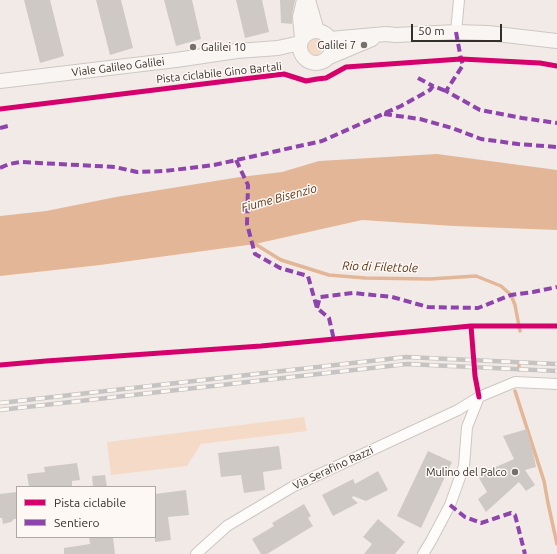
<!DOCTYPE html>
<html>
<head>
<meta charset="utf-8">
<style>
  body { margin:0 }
  #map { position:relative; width:557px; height:554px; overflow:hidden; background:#f2eae6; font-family:Ubuntu,sans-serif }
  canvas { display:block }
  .legend { position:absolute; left:16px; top:486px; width:140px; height:52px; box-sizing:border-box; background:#fef8f5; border:1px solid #ada8a4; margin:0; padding:5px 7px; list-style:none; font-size:12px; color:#342f2b }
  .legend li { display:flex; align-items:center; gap:8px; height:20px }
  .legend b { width:20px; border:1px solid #ada8a4 }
  .scale { position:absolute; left:411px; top:24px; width:91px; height:18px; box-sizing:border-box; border:2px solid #342f2b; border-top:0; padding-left:5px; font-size:12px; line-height:14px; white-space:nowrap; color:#342f2b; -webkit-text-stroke:3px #fef8f5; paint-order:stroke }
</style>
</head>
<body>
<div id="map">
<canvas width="557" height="554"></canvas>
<ul class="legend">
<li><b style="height:5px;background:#d6006c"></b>Pista ciclabile</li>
<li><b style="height:5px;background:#8e44ad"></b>Sentiero</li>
</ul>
<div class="scale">50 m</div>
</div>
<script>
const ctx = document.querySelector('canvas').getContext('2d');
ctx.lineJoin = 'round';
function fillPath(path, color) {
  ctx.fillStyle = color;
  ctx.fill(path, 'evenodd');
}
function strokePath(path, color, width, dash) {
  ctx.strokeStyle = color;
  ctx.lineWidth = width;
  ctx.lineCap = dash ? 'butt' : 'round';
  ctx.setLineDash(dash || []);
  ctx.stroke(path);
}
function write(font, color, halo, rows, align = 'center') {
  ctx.font = font + ' Ubuntu,sans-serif';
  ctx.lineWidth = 3;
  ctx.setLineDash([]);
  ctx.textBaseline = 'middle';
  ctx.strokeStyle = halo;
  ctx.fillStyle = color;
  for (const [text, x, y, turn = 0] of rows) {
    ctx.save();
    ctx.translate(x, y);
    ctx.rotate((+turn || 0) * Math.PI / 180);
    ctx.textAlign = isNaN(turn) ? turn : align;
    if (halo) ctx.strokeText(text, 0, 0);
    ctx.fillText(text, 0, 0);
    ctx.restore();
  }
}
fillPath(new Path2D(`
  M305 47a9 9 0 1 1 18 0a9 9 0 1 1-18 0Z
  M 304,417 L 307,431 L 201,444 L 187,466 L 111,475 L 107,442 Z`), '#f6dac8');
fillPath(new Path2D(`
  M 437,154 L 557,170 L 557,230 L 454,226 L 362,220 L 255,244 L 100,265 L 0,276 L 0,216 L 46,211 L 116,197 L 240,177 L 282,172 L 319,161 Z`), '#e3b697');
strokePath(new Path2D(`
  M 253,242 L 255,244 L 281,260 L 329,275 L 365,278 L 430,279 L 476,276 L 501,286 L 511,295 L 515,305 L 520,331
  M 519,365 L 519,370
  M 515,391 L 544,481 L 548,503 L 557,544`), '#e3b697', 3.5);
fillPath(new Path2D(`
  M 24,0 L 50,0 L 64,56 L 40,63 Z
  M 96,0 L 121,0 L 133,48 L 110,55 Z
  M 164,0 L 192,0 L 201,39 L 176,46 Z
  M 236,0 L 262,0 L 269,32 L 245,38 Z
  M 280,0 L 295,0 L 292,15 L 292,24 L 281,23 Z
  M 527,429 L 533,452 L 536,467 L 525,470 L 535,485 L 526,491 L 519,482 L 486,512 L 478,499 L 487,492 L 479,478 L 482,475 L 482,473 L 514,459 L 503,436 Z
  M 279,446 L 282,469 L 263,472 L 265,490 L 244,493 L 241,475 L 221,477 L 218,453 Z
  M 428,451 L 452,462 L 421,528 L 397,516 Z
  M 77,463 L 80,480 L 72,481 L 72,487 L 29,487 L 27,474 L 45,472 L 44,467 Z
  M 378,471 L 388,490 L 366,501 L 353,496 L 352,498 L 358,503 L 333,516 L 322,495 L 353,479 L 355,484 Z
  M 105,475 L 107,487 L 93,487 L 92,476 Z
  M 186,490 L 189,515 L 168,517 L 171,540 L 155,542 L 155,494 Z
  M 17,492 L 17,519 L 14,519 L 11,522 L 3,524 L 2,518 L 0,518 L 0,494 Z
  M 304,504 L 311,516 L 308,518 L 313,526 L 267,554 L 261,554 L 252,539 L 274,526 L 272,523 Z
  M 378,519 L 405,542 L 395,554 L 364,554 L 372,544 L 363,537 Z
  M 89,537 L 113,537 L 115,554 L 64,554 L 64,548 L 90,544 Z`), '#cfc9c6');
const street = new Path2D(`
  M 456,32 L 459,0
  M 196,554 L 227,526 L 294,486 L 458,410 L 479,397 L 515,382 L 557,384
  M 423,554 L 431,541 L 450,505 L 464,466 L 467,427 L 479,397`);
const secondary = new Path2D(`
  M 308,0 L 317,31
  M300 47a16 16 0 1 1 32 0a16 16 0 1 1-32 0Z
  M 302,38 L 300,17 L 304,0
  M 330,39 L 386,34 L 396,35 L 456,32 L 488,33 L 557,41
  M 329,57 L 372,39
  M 0,81 L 176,60 L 237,51 L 278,48 L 300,43`);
strokePath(street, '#cdc7c3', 12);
strokePath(secondary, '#cdc7c3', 16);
strokePath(street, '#fdfcfb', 10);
strokePath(secondary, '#f8f5f3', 14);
const rail = new Path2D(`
  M 0,403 L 406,357 L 557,364
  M 0,410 L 407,364 L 557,371`);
strokePath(rail, '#c6c4c3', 4.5);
strokePath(rail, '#fef8f5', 3, [9]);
strokePath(new Path2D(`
  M 456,32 L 461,59 L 463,65 L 446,91 L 480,110 L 522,118 L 557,123
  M 418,78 L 433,86
  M 384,114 L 420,119 L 452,128 L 481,139 L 518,144 L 557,147
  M 0,128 L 8,126
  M 236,160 L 248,185 L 247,224 L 255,254 L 280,268 L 308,276 L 317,308 L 329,318 L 334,340
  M 0,168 L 9,164 L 21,162 L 115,167 L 137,172 L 165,171 L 214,165 L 322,141 L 401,106 L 430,90 L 433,86 L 446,91
  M 317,308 L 320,297 L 353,293 L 392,297 L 428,307 L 478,308 L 511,295 L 533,292 L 557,287
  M 450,505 L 465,517 L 481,523 L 511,513 L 515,515 L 525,554`), '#8e44ad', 4, [8, 4]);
strokePath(new Path2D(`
  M 0,109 L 284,74 L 306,81 L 317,79 L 326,78 L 346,67 L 461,59 L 540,63 L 557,66
  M 471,326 L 475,376 L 479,397
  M 0,365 L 46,361 L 261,346 L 471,326 L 557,326`), '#d6006c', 5);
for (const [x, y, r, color] of [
  [364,45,4,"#76706c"],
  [193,47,4,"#76706c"],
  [515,472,4,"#76706c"]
]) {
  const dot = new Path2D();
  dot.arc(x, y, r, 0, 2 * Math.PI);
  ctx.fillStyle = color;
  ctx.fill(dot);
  strokePath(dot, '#fef8f5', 1.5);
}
write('11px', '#342f2b', '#fef8f5', [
  ["Galilei 7",356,45],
  ["Galilei 10",201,47,"left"],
  ["Mulino del Palco",507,472]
], 'right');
write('11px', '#342f2b', '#fef8f5', [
  ["Viale Galileo Galilei",118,67,-7],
  ["Pista ciclabile Gino Bartali",219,73,-6],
  ["Via Serafino Razzi",333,468,-25]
]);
write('italic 12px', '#5e3516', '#fef8f5', [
  ["Fiume Bisenzio",279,198,-15],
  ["Rio di Filettole",380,267,2]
]);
</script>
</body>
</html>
